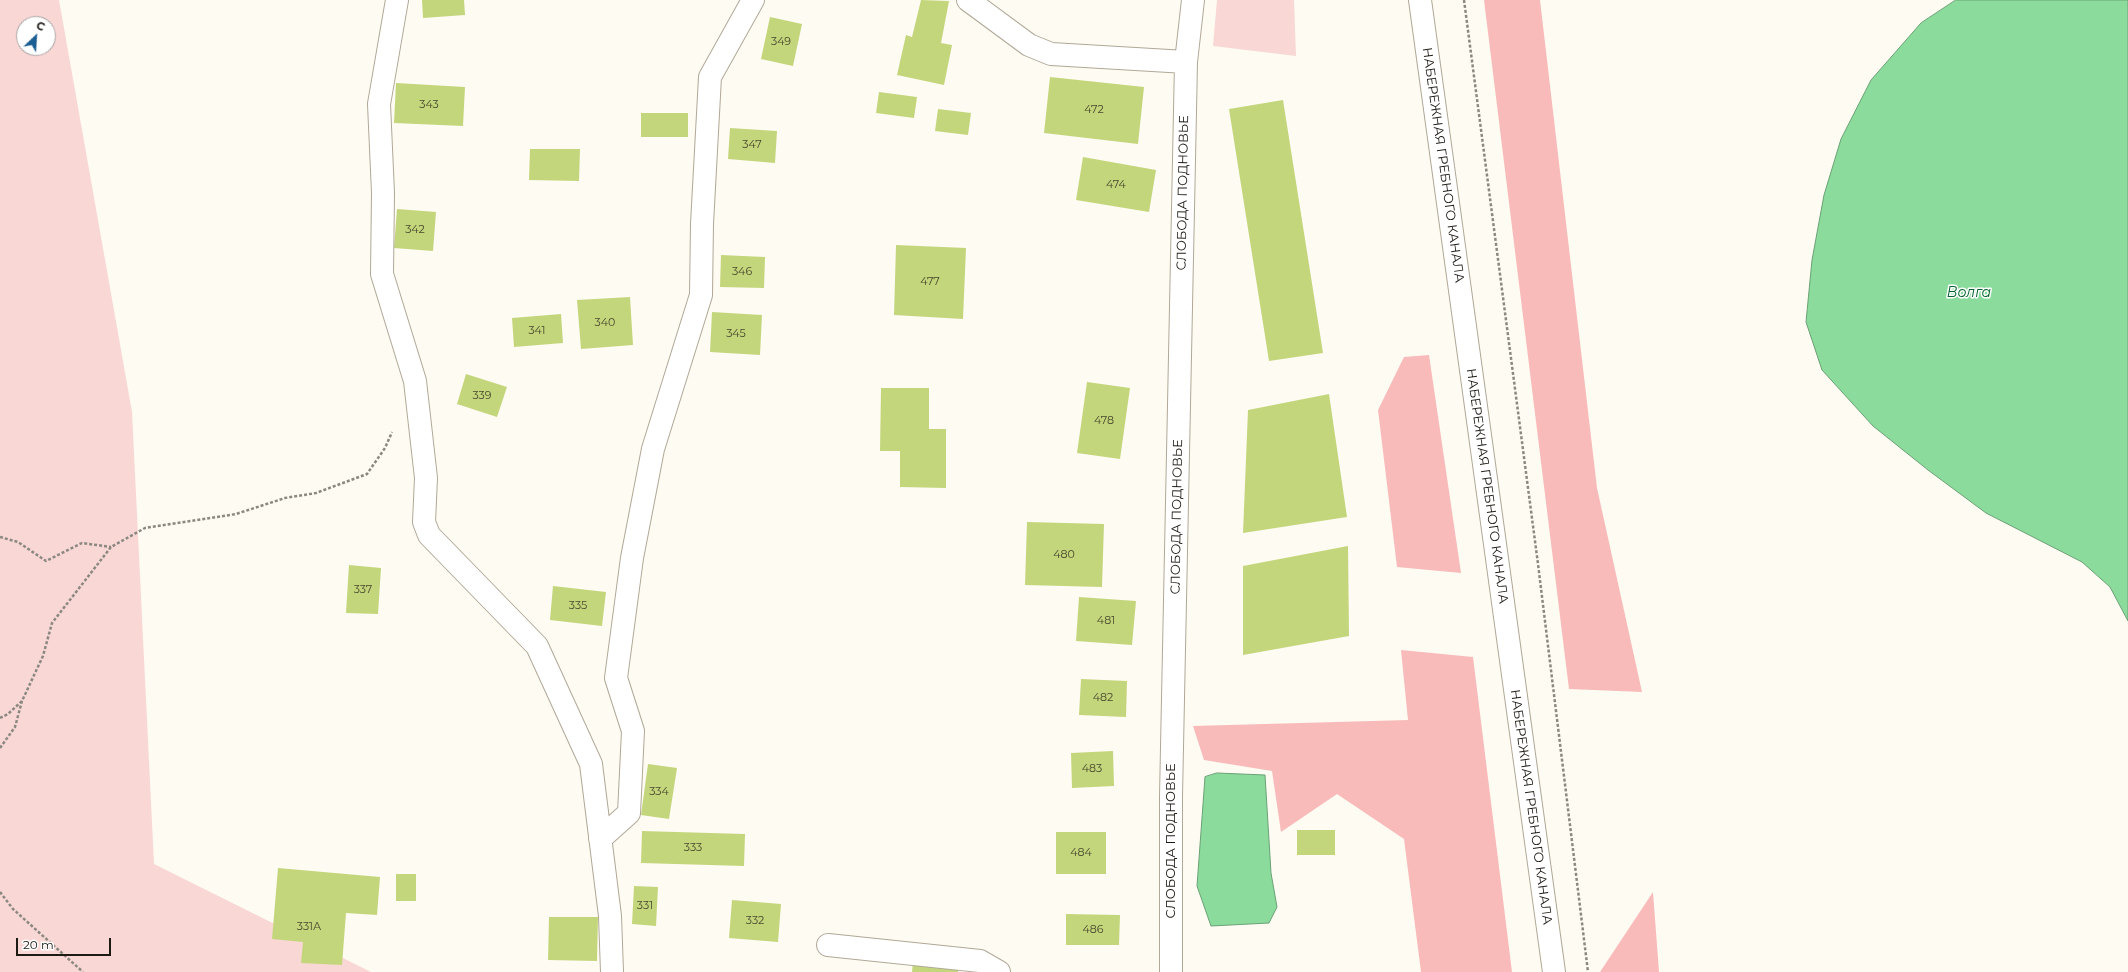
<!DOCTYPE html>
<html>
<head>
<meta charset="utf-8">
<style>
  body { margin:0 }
  #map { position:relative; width:2128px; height:972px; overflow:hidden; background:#fefbf3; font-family:Montserrat,sans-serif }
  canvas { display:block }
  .north { position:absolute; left:16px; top:16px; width:40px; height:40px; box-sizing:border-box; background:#fff; border:1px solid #a5a3a1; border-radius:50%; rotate:25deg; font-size:11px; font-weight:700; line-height:16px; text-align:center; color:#1d1a14 }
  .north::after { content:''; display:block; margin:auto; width:14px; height:18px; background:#1b5e93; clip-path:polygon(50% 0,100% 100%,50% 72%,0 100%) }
  .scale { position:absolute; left:16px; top:938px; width:95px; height:18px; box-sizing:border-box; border:2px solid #1d1a14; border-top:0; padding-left:5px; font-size:12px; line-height:14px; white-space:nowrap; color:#1d1a14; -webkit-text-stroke:3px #fff; paint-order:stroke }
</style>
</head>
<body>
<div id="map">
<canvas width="2128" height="972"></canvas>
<div class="north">С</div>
<div class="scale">20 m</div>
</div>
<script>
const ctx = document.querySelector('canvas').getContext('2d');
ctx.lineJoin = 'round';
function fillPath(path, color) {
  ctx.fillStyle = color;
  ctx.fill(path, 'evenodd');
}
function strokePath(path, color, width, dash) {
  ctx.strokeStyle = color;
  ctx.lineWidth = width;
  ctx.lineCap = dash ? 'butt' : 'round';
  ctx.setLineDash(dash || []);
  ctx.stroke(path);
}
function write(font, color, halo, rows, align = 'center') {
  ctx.font = font + ' Montserrat,sans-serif';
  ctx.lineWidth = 3;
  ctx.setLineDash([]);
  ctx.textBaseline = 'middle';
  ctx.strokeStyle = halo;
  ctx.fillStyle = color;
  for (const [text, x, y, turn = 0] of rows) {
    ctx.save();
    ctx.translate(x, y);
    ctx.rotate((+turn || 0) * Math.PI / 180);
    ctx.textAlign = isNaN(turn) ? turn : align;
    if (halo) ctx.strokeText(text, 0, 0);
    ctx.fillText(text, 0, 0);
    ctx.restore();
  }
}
fillPath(new Path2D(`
  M 0,0 L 59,0 L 132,412 L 154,864 L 371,972 L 0,972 ZM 24,24 L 48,24 L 48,48 L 24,48 Z
  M 1217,0 L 1294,0 L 1296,56 L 1213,46 Z`), '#f9d7d5');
fillPath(new Path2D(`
  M 1484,0 L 1540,0 L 1597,488 L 1642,692 L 1569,689 Z
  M 1429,355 L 1461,573 L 1397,567 L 1378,410 L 1404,357 Z
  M 1401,650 L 1473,657 L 1512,972 L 1421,972 L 1404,839 L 1337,794 L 1281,832 L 1272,771 L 1204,760 L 1193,726 L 1408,720 Z
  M 1653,892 L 1659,972 L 1600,972 Z`), '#f8bbb9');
const water = new Path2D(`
  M 1956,0 L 2128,0 L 2128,621 L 2110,587 L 2082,562 L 1986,513 L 1928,470 L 1873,426 L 1822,370 L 1806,322 L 1812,260 L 1824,195 L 1841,139 L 1871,80 L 1921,23 Z
  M 1217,773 L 1265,775 L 1271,873 L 1277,907 L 1269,923 L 1211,926 L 1197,886 L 1205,777 Z`);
fillPath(water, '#8bdb9d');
strokePath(water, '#6aa174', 1);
fillPath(new Path2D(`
  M 422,0 L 464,0 L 465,15 L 423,18 Z
  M 921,0 L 949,1 L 941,43 L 952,45 L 944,85 L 897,75 L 906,35 L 912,37 Z
  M 770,17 L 802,24 L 793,66 L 761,59 Z
  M 1050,77 L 1144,87 L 1138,144 L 1044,133 Z
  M 396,83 L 465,87 L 463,126 L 394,123 Z
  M 879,92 L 917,97 L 914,118 L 876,113 Z
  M 1283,100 L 1323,353 L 1269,361 L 1229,109 Z
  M 938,109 L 971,113 L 968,135 L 935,131 Z
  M 641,113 L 688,113 L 688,137 L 641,137 Z
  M 730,128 L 777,131 L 775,163 L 728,159 Z
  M 530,149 L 580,149 L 579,181 L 529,180 Z
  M 1083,157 L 1156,170 L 1149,212 L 1076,200 Z
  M 397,209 L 436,212 L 433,251 L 394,248 Z
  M 896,245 L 966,248 L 963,319 L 894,315 Z
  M 721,255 L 765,257 L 764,288 L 720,287 Z
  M 630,297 L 633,345 L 581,349 L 577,300 Z
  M 712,312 L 762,315 L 760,355 L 710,352 Z
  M 561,314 L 563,343 L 514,347 L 512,318 Z
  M 466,374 L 507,387 L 497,417 L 457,404 Z
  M 1087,382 L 1130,388 L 1120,459 L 1077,453 Z
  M 881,388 L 929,388 L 929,429 L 946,429 L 946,488 L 900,487 L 900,451 L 880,451 Z
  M 1329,394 L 1347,517 L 1243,533 L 1248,410 Z
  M 1027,522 L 1104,524 L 1102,587 L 1025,585 Z
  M 1348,546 L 1349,636 L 1243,655 L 1243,566 Z
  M 349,565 L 381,568 L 378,614 L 346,613 Z
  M 553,586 L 606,592 L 602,626 L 550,620 Z
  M 1079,597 L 1136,601 L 1132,645 L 1076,641 Z
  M 1081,679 L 1127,681 L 1126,717 L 1079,715 Z
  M 1113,751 L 1114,786 L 1072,788 L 1071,753 Z
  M 648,764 L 677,768 L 669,819 L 641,815 Z
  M 1297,830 L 1335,830 L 1335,855 L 1297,855 Z
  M 642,831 L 745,834 L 744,866 L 641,863 Z
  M 1056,832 L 1106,832 L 1106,874 L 1056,874 Z
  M 278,868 L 380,877 L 377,915 L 346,913 L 342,965 L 301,963 L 303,942 L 272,939 Z
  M 396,874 L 416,874 L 416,901 L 396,901 Z
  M 634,886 L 658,887 L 656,926 L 632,924 Z
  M 732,900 L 781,904 L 778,942 L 729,938 Z
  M 1066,914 L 1120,915 L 1119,945 L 1066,945 Z
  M 549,917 L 598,917 L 597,961 L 548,960 Z
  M 913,962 L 958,967 L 958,972 L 912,972 Z`), '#c4d67b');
const minor = new Path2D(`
  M 397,0 L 379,104 L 383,193 L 382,274 L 415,381 L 426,478 L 424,522 L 429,535 L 537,646 L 591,764 L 610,916 L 612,972
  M 968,0 L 1029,45 L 1051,54 L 1186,62
  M 1420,0 L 1554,972
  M 600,839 L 629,813 L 633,731 L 616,678 L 632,558 L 653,449 L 701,295 L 702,224 L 710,77 L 753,0
  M 828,945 L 980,961 L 999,972
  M 1171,972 L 1171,796 L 1186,62 L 1193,0`);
strokePath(minor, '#b0a897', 24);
strokePath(new Path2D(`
  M 1464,0 L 1538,564 L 1588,972
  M 0,537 L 18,542 L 46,561 L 82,543 L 111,547
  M 0,718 L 8,714 L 22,701 L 43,656 L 52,623 L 111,547 L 145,528 L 236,514 L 285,498 L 316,493 L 367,474 L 385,448 L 392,432
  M 0,748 L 15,727 L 22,701
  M 0,892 L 13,909 L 83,972`), '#8b8881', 2.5, [3, 2]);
strokePath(minor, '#fff', 22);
write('11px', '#47492e', null, [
  ["349",781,42],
  ["343",429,105],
  ["472",1094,110],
  ["347",752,145],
  ["474",1116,185],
  ["342",415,230],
  ["346",742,272],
  ["477",930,282],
  ["340",605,323],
  ["341",537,331],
  ["345",736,334],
  ["339",482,396],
  ["478",1104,421],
  ["480",1064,555],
  ["337",363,590],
  ["335",578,606],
  ["481",1106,621],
  ["482",1103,698],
  ["483",1092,769],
  ["334",659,792],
  ["333",693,848],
  ["484",1081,853],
  ["331",645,906],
  ["332",755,921],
  ["331А",309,927],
  ["486",1093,930]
]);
write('13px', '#1d1a14', '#fff', [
  ["НАБЕРЕЖНАЯ ГРЕБНОГО КАНАЛА",1443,165,82],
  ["СЛОБОДА ПОДНОВЬЕ",1183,193,-89],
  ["НАБЕРЕЖНАЯ ГРЕБНОГО КАНАЛА",1487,486,82],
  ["СЛОБОДА ПОДНОВЬЕ",1177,517,-89],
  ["НАБЕРЕЖНАЯ ГРЕБНОГО КАНАЛА",1531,807,82],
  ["СЛОБОДА ПОДНОВЬЕ",1171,841,-90]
]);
write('italic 14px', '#00622b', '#fff', [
  ["Волга",1969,293]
]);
</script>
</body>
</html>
